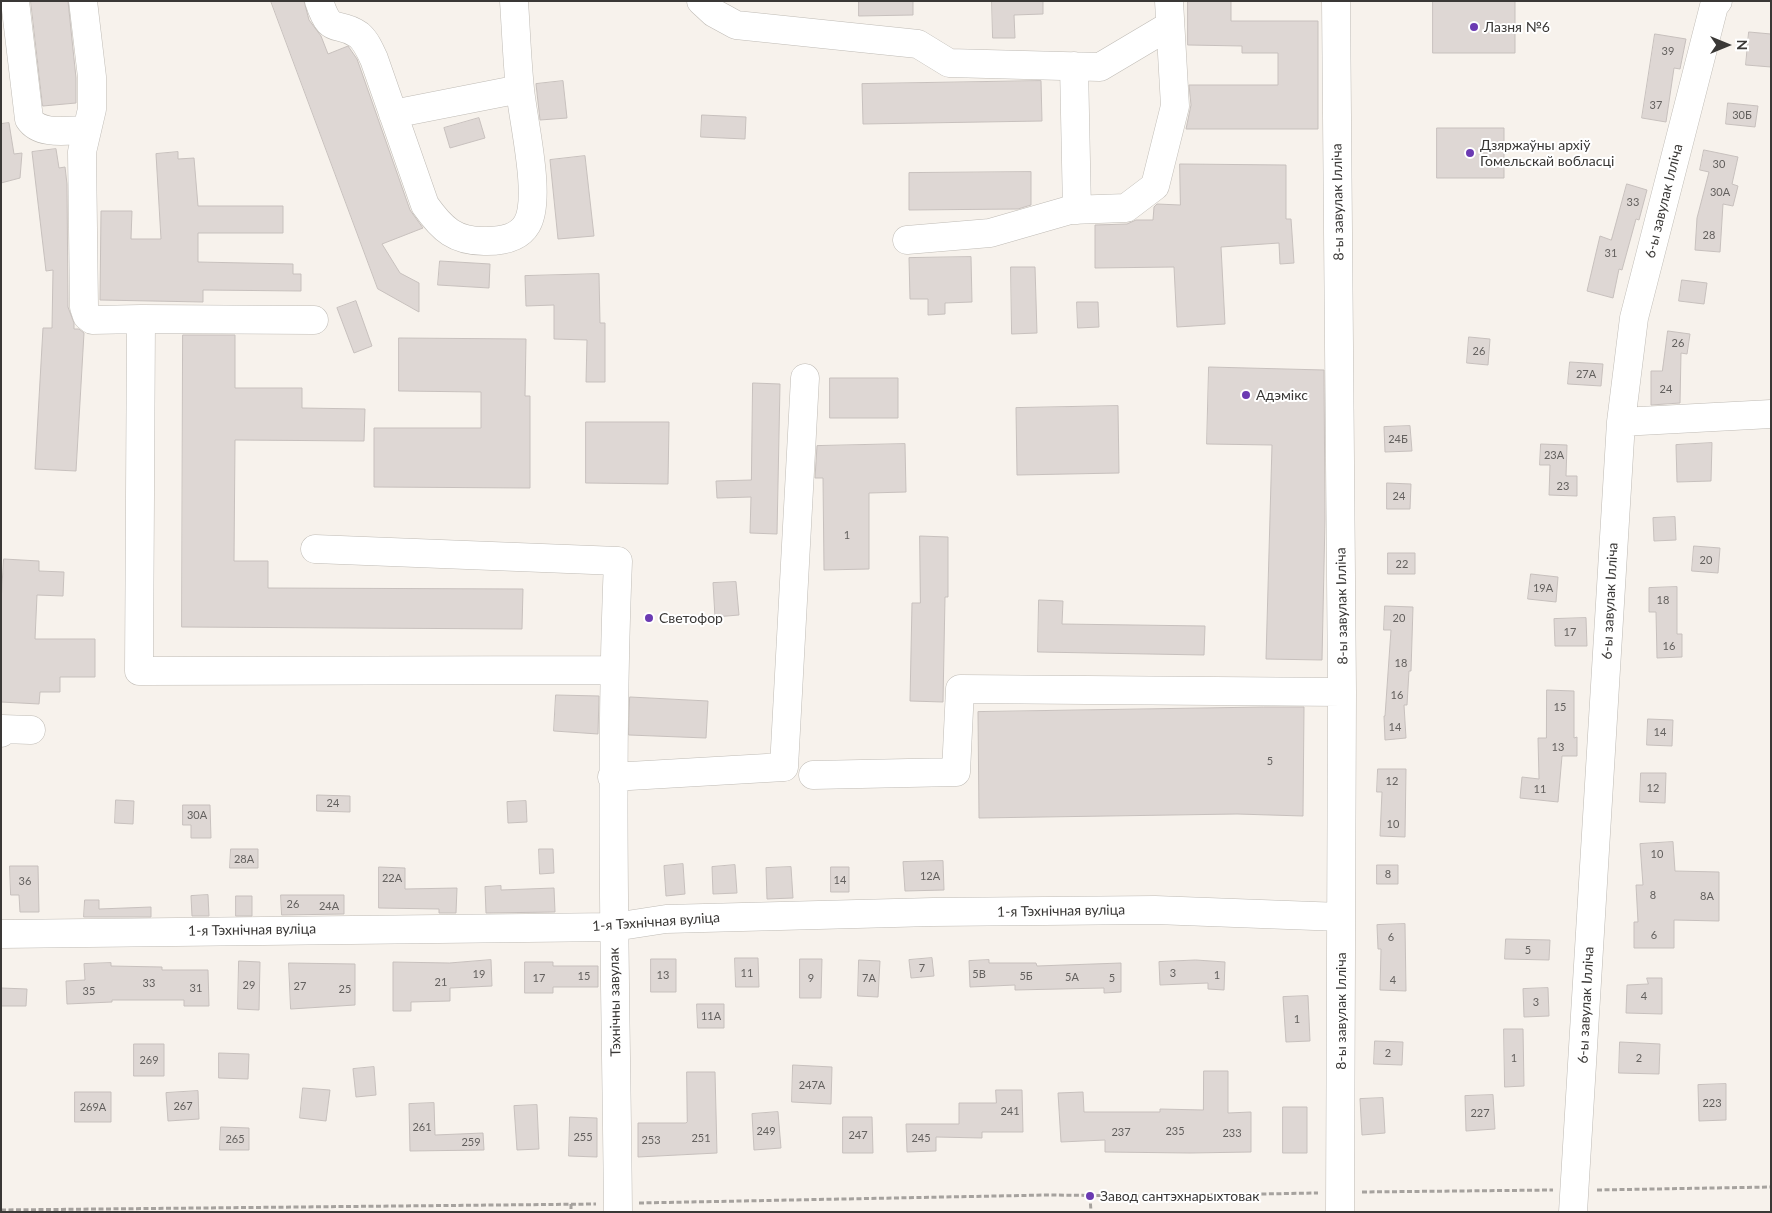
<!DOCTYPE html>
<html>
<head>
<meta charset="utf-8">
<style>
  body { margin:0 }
  #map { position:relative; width:1772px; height:1213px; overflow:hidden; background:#f7f2ec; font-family:Lato,sans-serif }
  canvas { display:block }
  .frame { position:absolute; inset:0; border:2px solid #3a3836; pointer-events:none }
  .north { position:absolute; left:1702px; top:20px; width:50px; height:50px; -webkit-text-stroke:4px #fff; paint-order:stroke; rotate:90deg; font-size:14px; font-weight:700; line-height:20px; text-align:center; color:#3a3836 }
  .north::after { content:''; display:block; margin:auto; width:18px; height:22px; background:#3a3836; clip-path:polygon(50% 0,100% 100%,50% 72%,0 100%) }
</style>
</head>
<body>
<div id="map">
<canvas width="1772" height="1213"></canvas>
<div class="frame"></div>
<div class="north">N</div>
</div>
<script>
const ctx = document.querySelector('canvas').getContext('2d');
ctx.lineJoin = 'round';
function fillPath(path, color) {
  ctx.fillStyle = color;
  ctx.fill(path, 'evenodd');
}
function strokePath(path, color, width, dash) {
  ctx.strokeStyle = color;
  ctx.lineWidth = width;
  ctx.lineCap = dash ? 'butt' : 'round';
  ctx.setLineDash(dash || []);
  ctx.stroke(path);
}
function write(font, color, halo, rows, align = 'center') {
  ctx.font = font + ' Lato,sans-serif';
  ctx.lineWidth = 4;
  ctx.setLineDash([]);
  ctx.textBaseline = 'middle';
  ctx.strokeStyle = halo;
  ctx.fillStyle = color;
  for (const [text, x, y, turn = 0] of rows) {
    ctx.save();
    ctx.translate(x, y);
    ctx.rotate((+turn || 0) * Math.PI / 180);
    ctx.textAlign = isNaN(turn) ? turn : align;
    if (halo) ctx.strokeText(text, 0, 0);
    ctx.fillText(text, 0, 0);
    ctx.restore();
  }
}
const building = new Path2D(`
  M 31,1 L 68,1 L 76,78 L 76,103 L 43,106 Z
  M 271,1 L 304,1 L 309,20 L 321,36 L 328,54 L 348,46 L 357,59 L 410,210 L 423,228 L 382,244 L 400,273 L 419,283 L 419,312 L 378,289 Z
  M 859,1 L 913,1 L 913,15 L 859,16 Z
  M 992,1 L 1043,1 L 1043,14 L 1014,15 L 1015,38 L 993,38 Z
  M 1188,1 L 1231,1 L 1231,21 L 1318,21 L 1318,129 L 1186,129 L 1191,105 L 1189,85 L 1278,85 L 1278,53 L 1242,53 L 1242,46 L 1188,45 Z
  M 1433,1 L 1515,1 L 1515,53 L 1433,53 Z
  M 1749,32 L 1771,34 L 1771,67 L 1746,65 Z
  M 1655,34 L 1686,39 L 1680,69 L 1674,68 L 1666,122 L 1642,118 Z
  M 563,81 L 567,118 L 540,120 L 536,84 Z
  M 1041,81 L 1042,121 L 863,124 L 862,84 Z
  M 1728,103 L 1758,106 L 1755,127 L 1726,124 Z
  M 702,115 L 746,117 L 745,139 L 701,137 Z
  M 479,118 L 485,138 L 450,148 L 444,128 Z
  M 9,123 L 14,154 L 22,153 L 20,178 L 1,183 L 1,124 Z
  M 1437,128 L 1504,128 L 1504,178 L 1437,178 Z
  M 56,149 L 59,168 L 65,167 L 67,184 L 68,307 L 74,323 L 74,329 L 79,329 L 84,333 L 76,471 L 35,469 L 43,328 L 52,328 L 53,270 L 46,271 L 32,152 Z
  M 1704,150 L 1738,157 L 1732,184 L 1738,186 L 1733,206 L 1723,204 L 1720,252 L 1695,250 L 1697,218 L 1709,172 L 1700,170 Z
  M 178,152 L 178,159 L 194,158 L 198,206 L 283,206 L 283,233 L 198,233 L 198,262 L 293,264 L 293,274 L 301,274 L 301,291 L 203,290 L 203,302 L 100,300 L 101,211 L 132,211 L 131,239 L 161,239 L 156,154 Z
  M 585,156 L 594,236 L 558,239 L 550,160 Z
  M 1180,164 L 1286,165 L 1286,219 L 1291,219 L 1294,263 L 1280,264 L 1279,243 L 1221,247 L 1225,324 L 1177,327 L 1174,267 L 1095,268 L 1095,225 L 1127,224 L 1136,220 L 1153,220 L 1154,207 L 1157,204 L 1180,205 Z
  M 1031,172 L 1031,205 L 1018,209 L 909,210 L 909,173 Z
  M 1627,184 L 1647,190 L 1639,220 L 1636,219 L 1622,270 L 1619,269 L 1613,298 L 1587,291 L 1600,236 L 1611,240 Z
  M 971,257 L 972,302 L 945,303 L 945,314 L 928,315 L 928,299 L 910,299 L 909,258 Z
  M 440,261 L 490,264 L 489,288 L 438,285 Z
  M 1011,267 L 1035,267 L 1037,333 L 1012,334 Z
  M 599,274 L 600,323 L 605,323 L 605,382 L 586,382 L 587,340 L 554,339 L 554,305 L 526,306 L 525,276 Z
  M 1682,280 L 1707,283 L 1704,304 L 1679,301 Z
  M 356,301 L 372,346 L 354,353 L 337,308 Z
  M 1077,302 L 1098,302 L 1099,327 L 1078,328 Z
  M 1668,331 L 1690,334 L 1687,354 L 1681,353 L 1680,403 L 1651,405 L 1651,371 L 1662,371 Z
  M 183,335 L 235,335 L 235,388 L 302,388 L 302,408 L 365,409 L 364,441 L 235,440 L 234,561 L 268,561 L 268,588 L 523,589 L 522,629 L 182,627 Z
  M 1469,337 L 1490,339 L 1488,365 L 1467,363 Z
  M 399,338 L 526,339 L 525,396 L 530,396 L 530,488 L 374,487 L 374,428 L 481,428 L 481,392 L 399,391 Z
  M 1570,362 L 1603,364 L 1601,386 L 1568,384 Z
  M 1209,367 L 1324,370 L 1325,519 L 1322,660 L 1266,659 L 1272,445 L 1207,444 Z
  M 830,378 L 898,378 L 898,418 L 830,418 Z
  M 753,383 L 780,384 L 777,534 L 750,533 L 751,497 L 717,498 L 716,481 L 751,480 Z
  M 1118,406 L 1119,473 L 1017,475 L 1016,408 Z
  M 586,422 L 669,422 L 668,484 L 586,483 Z
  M 1410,426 L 1412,451 L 1385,452 L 1384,427 Z
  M 1712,443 L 1711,481 L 1677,482 L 1676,445 Z
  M 905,444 L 906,492 L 869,493 L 869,569 L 824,570 L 823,478 L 815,478 L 817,446 Z
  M 1541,444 L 1567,445 L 1566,476 L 1577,476 L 1577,496 L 1549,495 L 1550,465 L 1540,465 Z
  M 1387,483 L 1411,484 L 1410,509 L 1387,509 Z
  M 1675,517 L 1676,540 L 1654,541 L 1653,518 Z
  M 920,536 L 948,537 L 948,597 L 945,597 L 943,702 L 910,701 L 912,603 L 920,603 Z
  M 1694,546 L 1720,548 L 1718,573 L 1692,571 Z
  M 1388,553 L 1415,553 L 1415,574 L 1388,574 Z
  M 4,559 L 39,561 L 39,571 L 64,572 L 63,596 L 37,595 L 35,639 L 95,639 L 95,677 L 60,677 L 60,692 L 40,692 L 39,704 L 1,702 L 1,602 Z
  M 1531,574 L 1558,577 L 1556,602 L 1528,599 Z
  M 736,582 L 739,615 L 715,617 L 713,583 Z
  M 1677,587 L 1677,634 L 1682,634 L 1682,657 L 1657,658 L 1656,612 L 1649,612 L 1649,588 Z
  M 1039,600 L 1063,601 L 1062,624 L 1205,626 L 1204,655 L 1038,652 Z
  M 1385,606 L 1413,607 L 1411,671 L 1409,671 L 1407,705 L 1404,705 L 1406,738 L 1385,740 L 1384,716 L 1385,716 L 1391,630 L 1384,630 Z
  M 1586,618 L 1587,646 L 1555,646 L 1554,619 Z
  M 1547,690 L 1574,691 L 1574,738 L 1577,737 L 1577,756 L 1562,756 L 1558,802 L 1520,798 L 1522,777 L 1539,779 L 1538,738 L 1546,738 Z
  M 556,695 L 599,696 L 598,734 L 554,731 Z
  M 630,697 L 708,701 L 706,738 L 629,735 Z
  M 1264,707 L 1304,707 L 1303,816 L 1237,814 L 979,818 L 978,712 Z
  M 1648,719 L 1673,720 L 1672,746 L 1647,745 Z
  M 1378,769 L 1406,769 L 1405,837 L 1380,836 L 1382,792 L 1377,792 Z
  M 1641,773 L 1666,773 L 1665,803 L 1640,802 Z
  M 317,795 L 350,796 L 350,812 L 317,811 Z
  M 116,800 L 134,801 L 133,824 L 115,823 Z
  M 526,801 L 527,822 L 508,823 L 507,802 Z
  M 183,805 L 210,805 L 211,838 L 191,838 L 191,825 L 183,825 Z
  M 1673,842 L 1675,871 L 1719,872 L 1719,921 L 1674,920 L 1674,948 L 1634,948 L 1634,922 L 1638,922 L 1636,885 L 1643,885 L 1640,844 Z
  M 231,849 L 258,849 L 258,868 L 230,868 Z
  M 539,849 L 553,849 L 554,873 L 540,874 Z
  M 943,861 L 944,890 L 905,891 L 903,862 Z
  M 683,864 L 685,894 L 666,896 L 664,866 Z
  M 735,865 L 737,893 L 713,894 L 712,867 Z
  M 1377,865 L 1398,865 L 1398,884 L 1377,884 Z
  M 10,866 L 38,866 L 39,912 L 20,912 L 19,895 L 11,895 Z
  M 379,867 L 405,868 L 405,889 L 457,888 L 456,913 L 439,913 L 439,909 L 379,908 Z
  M 791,867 L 793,898 L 767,899 L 766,868 Z
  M 831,867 L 849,867 L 849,892 L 831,892 Z
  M 501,886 L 501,890 L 554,888 L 555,912 L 486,913 L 485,887 Z
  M 208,895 L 209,916 L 192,916 L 191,896 Z
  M 281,895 L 344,895 L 344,914 L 282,915 Z
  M 236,896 L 252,896 L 252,916 L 236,916 Z
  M 85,900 L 99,900 L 99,909 L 151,907 L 151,917 L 84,917 Z
  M 1405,924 L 1406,991 L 1380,990 L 1381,949 L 1378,949 L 1377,925 Z
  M 1506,939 L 1550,940 L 1549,960 L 1505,959 Z
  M 735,958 L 758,958 L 759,987 L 736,987 Z
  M 932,958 L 934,976 L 911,978 L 909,960 Z
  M 651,959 L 676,959 L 676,992 L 651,992 Z
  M 800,959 L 822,959 L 821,998 L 800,998 Z
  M 491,960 L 492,986 L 450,988 L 450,1001 L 411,1002 L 411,1011 L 393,1011 L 393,962 L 449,963 Z
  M 859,960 L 880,961 L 878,997 L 858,996 Z
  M 989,960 L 989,963 L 1036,963 L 1037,966 L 1121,963 L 1121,992 L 1104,993 L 1104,988 L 1015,990 L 1015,985 L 970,987 L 969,961 Z
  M 1196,960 L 1225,962 L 1224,990 L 1208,989 L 1208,983 L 1160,985 L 1159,962 Z
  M 239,961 L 260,962 L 259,1010 L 238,1009 Z
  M 525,962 L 553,962 L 553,966 L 598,966 L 598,987 L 553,987 L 553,993 L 525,993 Z
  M 111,963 L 111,966 L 162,967 L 162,970 L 208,970 L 209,1006 L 184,1006 L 184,1000 L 112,1000 L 112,1002 L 67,1004 L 66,981 L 85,980 L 84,964 Z
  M 289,963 L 355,964 L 355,1005 L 291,1009 Z
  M 1647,978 L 1662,978 L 1662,1014 L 1626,1013 L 1627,985 L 1648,984 Z
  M 1,988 L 27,989 L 26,1006 L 1,1006 Z
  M 1548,988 L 1549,1016 L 1524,1017 L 1523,989 Z
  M 1308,996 L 1310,1041 L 1286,1042 L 1283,997 Z
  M 697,1004 L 724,1004 L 724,1028 L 698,1028 Z
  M 1504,1029 L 1523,1029 L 1524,1086 L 1505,1087 Z
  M 1375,1041 L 1403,1042 L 1402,1065 L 1374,1064 Z
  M 1620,1042 L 1660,1044 L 1659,1074 L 1619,1073 Z
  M 134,1044 L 164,1044 L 164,1076 L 134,1076 Z
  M 219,1053 L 249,1054 L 248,1079 L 219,1078 Z
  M 793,1065 L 832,1067 L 831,1104 L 792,1102 Z
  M 374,1067 L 376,1095 L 356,1097 L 353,1069 Z
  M 1204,1071 L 1228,1071 L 1228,1113 L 1251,1112 L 1251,1152 L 1190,1153 L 1105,1152 L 1105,1140 L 1061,1142 L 1058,1093 L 1083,1092 L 1084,1112 L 1160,1112 L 1160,1109 L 1203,1110 Z
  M 687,1072 L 715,1072 L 717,1153 L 638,1157 L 638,1123 L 686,1123 L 687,1122 Z
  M 1726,1084 L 1726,1120 L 1699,1121 L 1698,1085 Z
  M 303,1088 L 330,1090 L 326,1121 L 300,1118 Z
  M 996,1090 L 1022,1090 L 1023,1132 L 982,1132 L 982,1138 L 936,1137 L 936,1151 L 907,1152 L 906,1124 L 959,1124 L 959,1103 L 996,1103 Z
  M 198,1091 L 199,1119 L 168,1121 L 166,1093 Z
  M 75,1092 L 111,1092 L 111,1122 L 75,1122 Z
  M 1493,1095 L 1495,1129 L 1466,1131 L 1465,1096 Z
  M 1383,1098 L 1385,1133 L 1362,1135 L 1360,1099 Z
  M 434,1103 L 435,1135 L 483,1133 L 484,1150 L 410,1151 L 409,1104 Z
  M 537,1105 L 539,1149 L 517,1150 L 514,1106 Z
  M 1283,1107 L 1307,1107 L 1307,1153 L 1283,1153 Z
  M 778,1112 L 781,1148 L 754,1150 L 752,1114 Z
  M 570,1117 L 597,1118 L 597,1157 L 569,1156 Z
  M 843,1117 L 872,1117 L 873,1153 L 843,1153 Z
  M 221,1127 L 249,1128 L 249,1150 L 220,1150 Z`);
fillPath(building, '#ded7d4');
strokePath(building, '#c7c0bd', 1);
const minor = new Path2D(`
  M 15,1 L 29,119 C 40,136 69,130 86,130
  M 83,1 L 92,77 L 92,109 L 82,152 L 84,307 L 87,316 L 92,320 L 141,319
  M 319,1 C 331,38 336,19 359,35 C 366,41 370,50 374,59 L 425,205 C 442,229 455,242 487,241 C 502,241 519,238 527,224 C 542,198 523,121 520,89 C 517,60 516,30 514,1
  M 701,1 L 714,13 L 736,25 L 918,44 L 949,63 L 1100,67 L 1169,26
  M 1336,1 L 1342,692 L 1340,1212
  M 1074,66 L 1077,210
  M 393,114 L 520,89
  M 907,240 L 990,233 L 1070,210 L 1126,208 L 1155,186 L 1175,106 L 1169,1
  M 314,320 L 141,319 L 139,671 L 613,670
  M 1621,422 L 1771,414
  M 315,549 L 618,561 C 609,778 616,995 618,1212
  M 1,733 L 2,729 L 31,730
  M 813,775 L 956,772 L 960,689 L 1342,692
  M 612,777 L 784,767 L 805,378
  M 1,934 L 614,927 L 666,919 L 933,912 L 1155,910 L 1341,917
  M 1573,1212 L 1621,422 L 1634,318 L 1714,6 L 1718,1`);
strokePath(minor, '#bfbbb5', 29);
strokePath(new Path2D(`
  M 1597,1190 L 1771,1187
  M 1362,1192 L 1553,1190
  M 1090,1196 L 1091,1212
  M 639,1203 L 1047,1195 L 1145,1196 L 1318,1193
  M 571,1204 L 571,1212
  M 1,1210 L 596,1204`), '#a6a29e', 3, [5, 2.5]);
strokePath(minor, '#fff', 28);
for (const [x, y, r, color] of [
  [1474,27,5,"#6b3ab2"],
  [1470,153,5,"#6b3ab2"],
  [1246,395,5,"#6b3ab2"],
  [649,618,5,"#6b3ab2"],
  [1090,1196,5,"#6b3ab2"]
]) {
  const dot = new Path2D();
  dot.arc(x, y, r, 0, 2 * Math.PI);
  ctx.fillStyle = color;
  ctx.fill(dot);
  strokePath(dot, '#fff', 2);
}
write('11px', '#63605e', null, [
  ["39",1668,51],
  ["37",1656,105],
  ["30Б",1742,115],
  ["30",1719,164],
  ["30А",1720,192],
  ["33",1633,202],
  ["28",1709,235],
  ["31",1611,253],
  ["26",1678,343],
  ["26",1479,351],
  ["27А",1586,374],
  ["24",1666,389],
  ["24Б",1398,439],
  ["23А",1554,455],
  ["23",1563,486],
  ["24",1399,496],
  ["1",847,535],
  ["20",1706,560],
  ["22",1402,564],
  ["19А",1543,588],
  ["18",1663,600],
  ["20",1399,618],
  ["17",1570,632],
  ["16",1669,646],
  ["18",1401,663],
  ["16",1397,695],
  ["15",1560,707],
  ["14",1395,727],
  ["14",1660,732],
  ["13",1558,747],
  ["5",1270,761],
  ["12",1392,781],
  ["12",1653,788],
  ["11",1540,789],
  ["24",333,803],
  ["30А",197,815],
  ["10",1393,824],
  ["10",1657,854],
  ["28А",244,859],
  ["8",1388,874],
  ["12А",930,876],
  ["22А",392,878],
  ["14",840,880],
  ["36",25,881],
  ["8",1653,895],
  ["8А",1707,896],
  ["26",293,904],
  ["24А",329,906],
  ["6",1654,935],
  ["6",1391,937],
  ["5",1528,950],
  ["7",922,968],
  ["11",747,973],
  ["3",1173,973],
  ["19",479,974],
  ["5В",979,974],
  ["13",663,975],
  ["1",1217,975],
  ["15",584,976],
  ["5Б",1026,976],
  ["5А",1072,977],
  ["17",539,978],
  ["9",811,978],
  ["7А",869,978],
  ["5",1112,978],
  ["4",1393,980],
  ["21",441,982],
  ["33",149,983],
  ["29",249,985],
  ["27",300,986],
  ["31",196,988],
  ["25",345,989],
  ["35",89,991],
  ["4",1644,996],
  ["3",1536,1002],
  ["11А",711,1016],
  ["1",1297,1019],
  ["2",1388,1053],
  ["1",1514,1058],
  ["2",1639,1058],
  ["269",149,1060],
  ["247А",812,1085],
  ["223",1712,1103],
  ["267",183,1106],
  ["269А",93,1107],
  ["241",1010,1111],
  ["227",1480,1113],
  ["261",422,1127],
  ["249",766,1131],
  ["235",1175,1131],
  ["237",1121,1132],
  ["233",1232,1133],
  ["247",858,1135],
  ["255",583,1137],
  ["251",701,1138],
  ["245",921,1138],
  ["265",235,1139],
  ["253",651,1140],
  ["259",471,1142]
]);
write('14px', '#3a3836', '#fff', [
  ["Лазня №6",1484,27],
  ["Дзяржаўны архіў",1480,145],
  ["Гомельскай вобласці",1480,161],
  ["Адэмікс",1256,395],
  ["Светофор",659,618],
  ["Завод сантэхнарыхтовак",1100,1196]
], 'left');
write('14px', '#3a3836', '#fff', [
  ["6-ы завулак Ілліча",1664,201,-76],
  ["8-ы завулак Ілліча",1338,202,-91],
  ["6-ы завулак Ілліча",1610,601,-87],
  ["8-ы завулак Ілліча",1342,606,-91],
  ["1-я Тэхнічная вуліца",1061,911,-1],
  ["1-я Тэхнічная вуліца",656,922,-4],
  ["1-я Тэхнічная вуліца",252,930,-1],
  ["Тэхнічны завулак",615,1002,-91],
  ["6-ы завулак Ілліча",1586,1005,-87],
  ["8-ы завулак Ілліча",1341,1011,-90]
]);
</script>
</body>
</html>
